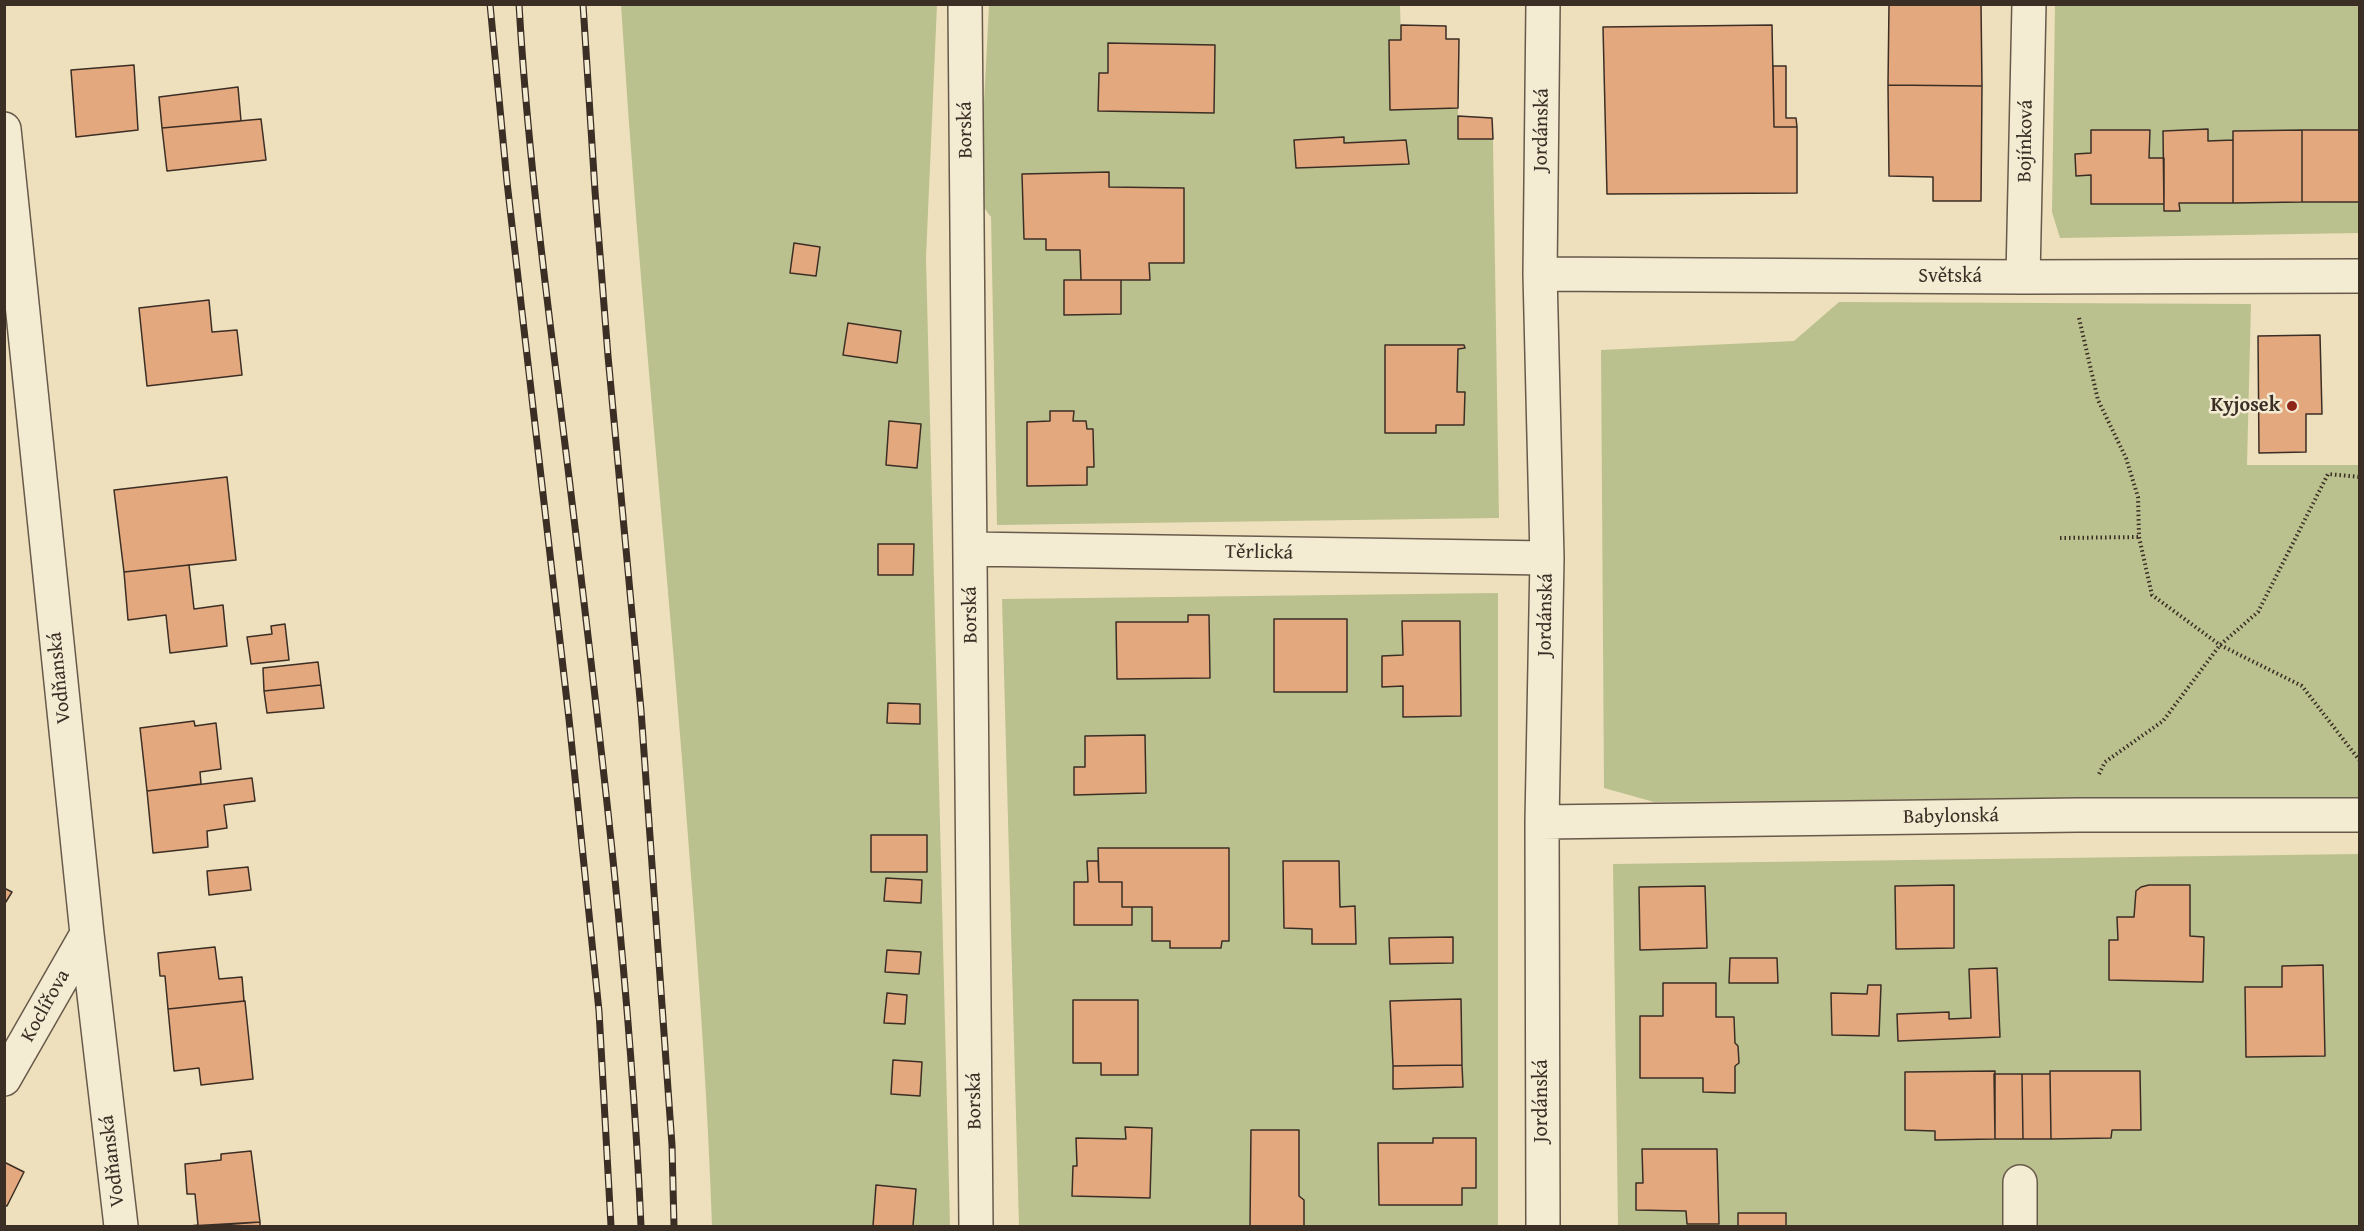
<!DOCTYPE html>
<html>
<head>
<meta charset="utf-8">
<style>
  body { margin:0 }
  #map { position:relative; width:2364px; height:1231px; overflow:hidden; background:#eee0bc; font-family:"Gentium Book Plus",serif }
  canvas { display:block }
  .frame { position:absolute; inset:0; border:6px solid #3b2e25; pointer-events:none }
</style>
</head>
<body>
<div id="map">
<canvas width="2364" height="1231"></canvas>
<div class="frame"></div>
</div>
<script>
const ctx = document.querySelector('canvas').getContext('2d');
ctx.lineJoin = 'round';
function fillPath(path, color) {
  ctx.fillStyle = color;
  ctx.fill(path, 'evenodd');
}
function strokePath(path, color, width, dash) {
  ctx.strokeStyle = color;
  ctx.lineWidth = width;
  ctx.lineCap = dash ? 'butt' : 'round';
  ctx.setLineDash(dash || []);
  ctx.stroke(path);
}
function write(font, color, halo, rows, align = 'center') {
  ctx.font = font + ' "Gentium Book Plus",serif';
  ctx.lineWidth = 5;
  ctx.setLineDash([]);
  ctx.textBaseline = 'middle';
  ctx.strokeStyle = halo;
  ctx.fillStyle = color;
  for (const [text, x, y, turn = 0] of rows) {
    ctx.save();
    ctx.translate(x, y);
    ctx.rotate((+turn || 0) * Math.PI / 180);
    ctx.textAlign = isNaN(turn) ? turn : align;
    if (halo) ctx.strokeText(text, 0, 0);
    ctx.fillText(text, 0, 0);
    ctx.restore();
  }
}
fillPath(new Path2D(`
  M 621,5 L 937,5 L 926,258 L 950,1226 L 712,1226 C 708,1109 700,993 691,876 C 670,585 639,296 621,5 Z
  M 989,5 L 1400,5 L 1401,40 L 1389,40 L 1390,110 L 1458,108 L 1458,139 L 1493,139 L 1499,518 L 997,525 L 991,217 L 979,201 ZM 1109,43 L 1215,45 L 1214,113 L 1099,111 L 1099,74 L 1108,73 ZM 1344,137 L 1344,143 L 1406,140 L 1409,164 L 1296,168 L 1295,140 ZM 1022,174 L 1109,187 L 1184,189 L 1184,263 L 1149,263 L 1149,280 L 1121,280 L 1121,314 L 1065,315 L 1064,280 L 1081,280 L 1080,250 L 1047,250 L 1046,239 L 1024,239 ZM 1385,345 L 1464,345 L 1465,348 L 1458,349 L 1457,392 L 1465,393 L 1464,425 L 1436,425 L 1436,433 L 1385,433 ZM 1050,411 L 1074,411 L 1073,421 L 1086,421 L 1087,429 L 1093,429 L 1087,467 L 1087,485 L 1027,485 L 1027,422 L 1050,421 Z
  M 2055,5 L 2359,5 L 2359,130 L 2234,131 L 2233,140 L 2208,141 L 2208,129 L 2164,131 L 2164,158 L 2149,158 L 2149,130 L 2091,130 L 2091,153 L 2075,155 L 2076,176 L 2091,175 L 2164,204 L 2164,211 L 2179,211 L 2179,203 L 2359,202 L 2359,233 L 2060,238 L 2052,212 Z
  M 1839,302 L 2251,304 L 2247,465 L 2359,465 L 2359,801 L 2087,798 L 1654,802 L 1604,788 L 1601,350 L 1794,341 Z
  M 1498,593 L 1498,1226 L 1304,1226 L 1304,1200 L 1299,1196 L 1299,1130 L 1251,1130 L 1250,1226 L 1019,1226 L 1002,599 ZM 1189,615 L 1209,615 L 1210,678 L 1117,679 L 1117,622 L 1188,622 ZM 1275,619 L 1347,619 L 1347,692 L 1275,692 ZM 1402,621 L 1460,621 L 1461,716 L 1403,717 L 1403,686 L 1382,686 L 1382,656 L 1403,655 ZM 1145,735 L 1146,793 L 1075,795 L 1085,767 L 1085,736 ZM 1099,848 L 1228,848 L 1229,941 L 1222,941 L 1221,948 L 1170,948 L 1170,941 L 1152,941 L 1152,907 L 1132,907 L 1132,925 L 1075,925 L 1074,882 L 1088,882 L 1087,862 L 1098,861 ZM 1284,861 L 1339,861 L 1340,907 L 1355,906 L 1356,944 L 1312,944 L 1312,929 L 1284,928 ZM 1452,937 L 1453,963 L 1390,963 L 1390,938 ZM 1460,999 L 1463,1087 L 1393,1089 L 1391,1001 ZM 1073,1000 L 1137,1000 L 1138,1075 L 1102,1075 L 1101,1063 L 1073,1063 ZM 1125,1127 L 1152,1129 L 1072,1196 L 1073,1167 L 1077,1166 L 1077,1138 L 1126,1139 ZM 1433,1138 L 1476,1138 L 1476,1188 L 1462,1188 L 1433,1143 Z
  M 2359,854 L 2359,1226 L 1786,1226 L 1786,1213 L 1739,1213 L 1738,1226 L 1618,1226 L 1613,864 ZM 1954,885 L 1954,948 L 1896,949 L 1895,886 ZM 2149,885 L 2190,885 L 2190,936 L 2204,937 L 2203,982 L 2109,980 L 2109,940 L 2118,940 L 2117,917 L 2134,917 L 2136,891 L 2141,887 ZM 1705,886 L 1707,948 L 1640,950 L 1639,887 ZM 1730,958 L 1777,959 L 1777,983 L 1730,983 ZM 2282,966 L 2323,966 L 2325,1056 L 2246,1056 L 2245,988 L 2282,987 ZM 1997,968 L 1999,1037 L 1898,1040 L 1898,1014 L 1949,1012 L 1949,1019 L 1971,1018 L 1969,969 ZM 1868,985 L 1880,985 L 1879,1036 L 1832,1035 L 1831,994 L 1867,994 ZM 1663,1016 L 1734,1017 L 1735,1043 L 1738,1046 L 1739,1062 L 1735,1066 L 1735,1092 L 1703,1092 L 1703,1078 L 1640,1078 L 1640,1017 ZM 1994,1071 L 1995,1074 L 2050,1074 L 2051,1071 L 2140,1071 L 2141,1129 L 2112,1130 L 2111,1138 L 1935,1140 L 1935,1131 L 1905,1130 L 1905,1072 ZM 1643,1149 L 1717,1149 L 1719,1224 L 1687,1224 L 1686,1211 L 1636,1210 L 1636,1183 L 1643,1183 Z`), '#bbc18e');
const building = new Path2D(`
  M 1889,4 L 1981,4 L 1982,86 L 1888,85 Z
  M 1401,25 L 1446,26 L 1446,39 L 1459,39 L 1458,108 L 1390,110 L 1389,40 L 1401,40 Z
  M 1772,25 L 1774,127 L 1797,127 L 1797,193 L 1607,194 L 1603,27 Z
  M 1108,43 L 1215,45 L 1214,113 L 1098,111 L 1099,73 L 1108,73 Z
  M 134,65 L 138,130 L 76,137 L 71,70 Z
  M 1773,66 L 1786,66 L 1786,118 L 1796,118 L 1797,127 L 1774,127 Z
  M 1888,85 L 1982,86 L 1981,201 L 1933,201 L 1933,177 L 1889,176 Z
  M 238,87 L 241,121 L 162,128 L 159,97 Z
  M 1458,116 L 1492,118 L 1493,139 L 1458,139 Z
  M 261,119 L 266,160 L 167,171 L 162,128 Z
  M 2208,129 L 2208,141 L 2233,140 L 2233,203 L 2179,203 L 2180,211 L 2164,211 L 2163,131 Z
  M 2091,130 L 2150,130 L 2149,158 L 2164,158 L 2164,204 L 2091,204 L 2091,175 L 2076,176 L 2075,154 L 2091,153 Z
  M 2302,130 L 2360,130 L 2360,202 L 2302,202 Z
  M 2302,130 L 2302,202 L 2233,203 L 2233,131 Z
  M 1344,137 L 1344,143 L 1406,140 L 1409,164 L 1296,168 L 1294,140 Z
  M 1109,172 L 1109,187 L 1184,188 L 1184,263 L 1149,263 L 1150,280 L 1081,280 L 1080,250 L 1046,250 L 1046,239 L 1024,239 L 1022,174 Z
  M 794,243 L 820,247 L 816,276 L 790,273 Z
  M 1064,280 L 1121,280 L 1121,314 L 1064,315 Z
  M 209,300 L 212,332 L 237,330 L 242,375 L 147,386 L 139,308 Z
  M 848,323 L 901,331 L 897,363 L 843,355 Z
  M 2320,335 L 2322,414 L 2306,414 L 2306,452 L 2259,453 L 2258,336 Z
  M 1385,345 L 1464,345 L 1465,348 L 1458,349 L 1457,392 L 1465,392 L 1464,425 L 1436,425 L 1436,433 L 1385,433 Z
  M 1050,411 L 1074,411 L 1073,421 L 1086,421 L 1087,429 L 1093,429 L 1094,467 L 1087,467 L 1087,485 L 1027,486 L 1027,422 L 1050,421 Z
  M 889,421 L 921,424 L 917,468 L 886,465 Z
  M 227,477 L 236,560 L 124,572 L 114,490 Z
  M 878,544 L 914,544 L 913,575 L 878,575 Z
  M 189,565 L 194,609 L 223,605 L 227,646 L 170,653 L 166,615 L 128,620 L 124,572 Z
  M 1188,615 L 1209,615 L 1210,678 L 1117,679 L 1116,622 L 1188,622 Z
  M 1274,619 L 1347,619 L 1347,692 L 1274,692 Z
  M 1402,621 L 1460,621 L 1461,716 L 1403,717 L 1403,686 L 1382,687 L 1382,656 L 1403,655 Z
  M 285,624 L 289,660 L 251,664 L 247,637 L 272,634 L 271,626 Z
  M 318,662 L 321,685 L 264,691 L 263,668 Z
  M 321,685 L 324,708 L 267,713 L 264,691 Z
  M 888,703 L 920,704 L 920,724 L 887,723 Z
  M 194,721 L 195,726 L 216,723 L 221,769 L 200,772 L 201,784 L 147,791 L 140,728 Z
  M 1145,735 L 1146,793 L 1074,795 L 1074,767 L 1085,767 L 1085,736 Z
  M 252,778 L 255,801 L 224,805 L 227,828 L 207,831 L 208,847 L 153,853 L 147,791 Z
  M 871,835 L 927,835 L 927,872 L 871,872 Z
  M 1098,848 L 1229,848 L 1229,941 L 1222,941 L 1221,948 L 1170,948 L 1170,941 L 1152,941 L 1152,907 L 1122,907 L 1122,882 L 1099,882 Z
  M 1087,861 L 1098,861 L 1099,882 L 1122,882 L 1122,907 L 1132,907 L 1132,925 L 1074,925 L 1074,882 L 1088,882 Z
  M 1283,861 L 1339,861 L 1340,907 L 1355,906 L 1356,944 L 1312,944 L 1312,929 L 1284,928 Z
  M 248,867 L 251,890 L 209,895 L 207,871 Z
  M 886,878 L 922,880 L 921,903 L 884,901 Z
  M 1954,885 L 1954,948 L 1896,949 L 1895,886 Z
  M 2149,885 L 2190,885 L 2190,936 L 2204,937 L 2203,982 L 2109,980 L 2109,940 L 2118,940 L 2117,917 L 2134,917 L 2136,891 L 2141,887 Z
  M 1705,886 L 1707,948 L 1640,950 L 1639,887 Z
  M 4,888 L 12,892 L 4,905 Z
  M 1453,937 L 1453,963 L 1390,964 L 1389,938 Z
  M 215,947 L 219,979 L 242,977 L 244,1001 L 168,1009 L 165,976 L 160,976 L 158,953 Z
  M 887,950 L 921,952 L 919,974 L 885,972 Z
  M 1730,958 L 1777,958 L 1778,983 L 1729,983 Z
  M 2323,965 L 2325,1056 L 2246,1057 L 2245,987 L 2282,987 L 2282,966 Z
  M 1997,968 L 2000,1037 L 1898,1041 L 1897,1014 L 1949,1012 L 1949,1019 L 1971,1018 L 1969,969 Z
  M 1663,983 L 1716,983 L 1716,1017 L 1734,1017 L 1735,1043 L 1738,1046 L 1739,1063 L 1735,1066 L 1735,1093 L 1703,1092 L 1703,1078 L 1640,1078 L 1640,1016 L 1663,1016 Z
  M 1868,985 L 1881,985 L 1879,1036 L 1832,1035 L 1831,993 L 1867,994 Z
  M 887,993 L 907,995 L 905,1024 L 884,1023 Z
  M 1461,999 L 1462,1065 L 1393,1066 L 1390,1001 Z
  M 1073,1000 L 1138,1000 L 1138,1075 L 1101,1075 L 1101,1063 L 1073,1063 Z
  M 245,1001 L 253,1079 L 201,1085 L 199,1068 L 174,1071 L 168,1009 Z
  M 893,1060 L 922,1062 L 920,1096 L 891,1094 Z
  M 1462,1065 L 1463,1087 L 1393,1089 L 1393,1066 Z
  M 1995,1071 L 1995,1139 L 1935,1140 L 1935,1131 L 1905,1130 L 1905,1072 Z
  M 2050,1071 L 2140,1071 L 2141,1130 L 2112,1130 L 2111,1138 L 2051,1139 Z
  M 1994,1074 L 2022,1074 L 2023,1139 L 1995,1139 Z
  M 2022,1074 L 2050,1074 L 2051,1139 L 2023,1139 Z
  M 1125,1127 L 1152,1128 L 1150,1198 L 1072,1196 L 1073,1166 L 1077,1166 L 1076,1138 L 1126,1139 Z
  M 1251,1130 L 1299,1130 L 1299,1196 L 1304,1200 L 1304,1226 L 1250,1226 Z
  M 1433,1138 L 1476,1138 L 1476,1188 L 1462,1188 L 1462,1205 L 1379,1205 L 1378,1143 L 1433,1143 Z
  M 1642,1149 L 1717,1149 L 1719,1224 L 1687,1224 L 1686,1211 L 1636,1210 L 1636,1183 L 1643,1183 Z
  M 251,1151 L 260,1222 L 190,1226 L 198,1225 L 195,1194 L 187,1194 L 185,1164 L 221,1160 L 221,1154 Z
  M 4,1162 L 24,1172 L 7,1206 L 4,1205 Z
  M 876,1185 L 916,1189 L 913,1226 L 873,1226 Z
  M 1738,1213 L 1786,1213 L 1786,1226 L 1738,1226 Z
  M 260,1222 L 260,1226 L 208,1226 Z`);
fillPath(building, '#e4a87e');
strokePath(building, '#3b2e25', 1.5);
const minor = new Path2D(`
  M 965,4 L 976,1226
  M 1543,4 L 1540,274 L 1547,558 L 1542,822 L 1543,1226
  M 4,129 L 87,934 L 121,1226
  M 1540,274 L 2023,277 L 2360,276
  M 2023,277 L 2029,4
  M 970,549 L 1547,558
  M 1542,822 L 2079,815 L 2360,815
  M 4,1079 L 87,934
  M 2020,1182 L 2020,1226`);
strokePath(minor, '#685a4b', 36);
strokePath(new Path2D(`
  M 2079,318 L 2098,400 L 2126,458 L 2138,497 L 2139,537 L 2152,595 L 2220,645 L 2302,686 L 2360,761
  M 2060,538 L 2139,537
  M 2099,774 L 2105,762 L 2163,721 L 2220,645 L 2258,612 L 2328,474 L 2360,477`), '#3b2e25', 4, [1.5, 3]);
strokePath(minor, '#f4ebd3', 33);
const rail = new Path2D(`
  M 490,4 L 507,182 L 569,719 L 599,1011 L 611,1226
  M 519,4 C 528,162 550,320 569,477 C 599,726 630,976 641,1226
  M 583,4 L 595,191 L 608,356 L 641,710 L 672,1145 L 674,1226`);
strokePath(rail, '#3b2e25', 7);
strokePath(rail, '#f4ebd3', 4.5, [14]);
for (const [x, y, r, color] of [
  [2292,406,6,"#8f2418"]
]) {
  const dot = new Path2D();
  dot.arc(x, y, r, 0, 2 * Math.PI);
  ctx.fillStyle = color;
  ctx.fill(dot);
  strokePath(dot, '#f4ebd3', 2);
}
write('20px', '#3b2e25', '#f4ebd3', [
  ["Borská",966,130,-91],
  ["Jordánská",1542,130,-89],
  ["Bojínková",2026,141,-89],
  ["Světská",1950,277],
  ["Těrlická",1259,553,1],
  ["Borská",971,615,-91],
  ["Jordánská",1546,615,-89],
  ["Vodňanská",60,678,-96],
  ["Babylonská",1951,817,-1],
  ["Koclířova",46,1006,-61],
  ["Borská",975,1101,-91],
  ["Jordánská",1542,1101,-90],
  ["Vodňanská",113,1161,-97]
]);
write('bold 20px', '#3b2e25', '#f4ebd3', [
  ["Kyjosek",2280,406]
], 'right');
</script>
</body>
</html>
